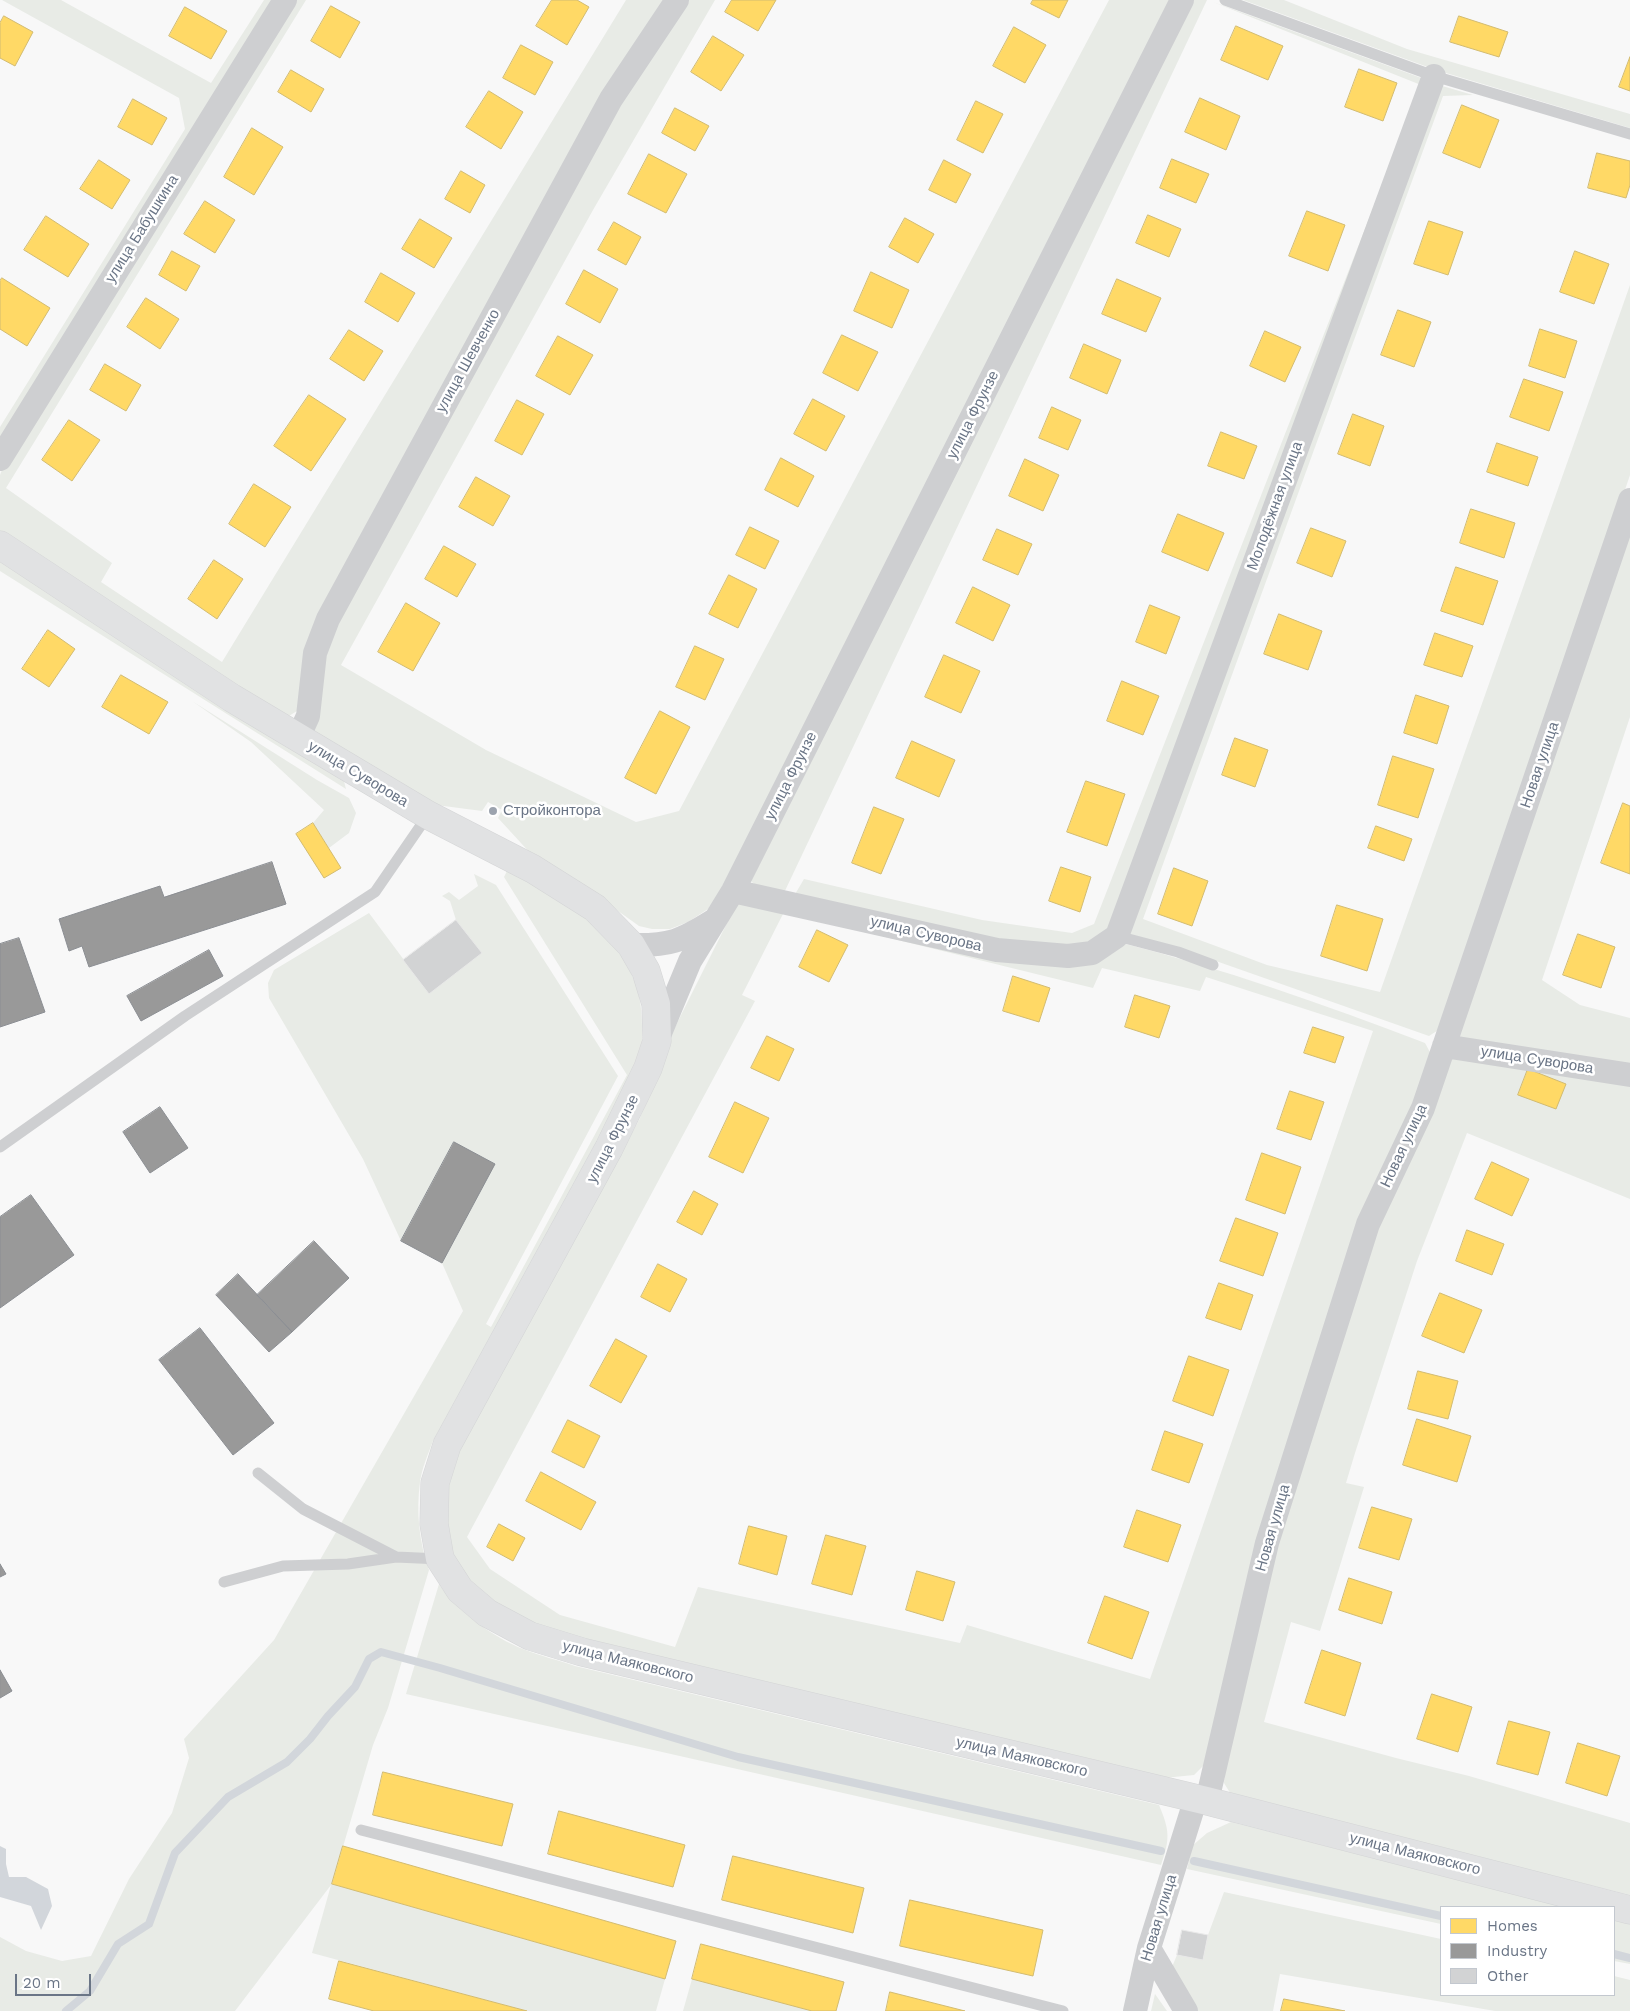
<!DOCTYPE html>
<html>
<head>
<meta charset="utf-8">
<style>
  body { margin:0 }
  #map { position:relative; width:1630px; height:2011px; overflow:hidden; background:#f8f8f8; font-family:"Work Sans",sans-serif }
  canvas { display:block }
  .legend { position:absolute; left:1440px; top:1906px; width:175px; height:90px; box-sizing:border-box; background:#fff; border:1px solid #c3c8cf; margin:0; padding:6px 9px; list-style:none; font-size:15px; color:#6a7586 }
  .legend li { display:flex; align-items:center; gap:10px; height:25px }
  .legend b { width:25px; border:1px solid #c3c8cf }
  .scale { position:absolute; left:15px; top:1974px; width:76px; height:22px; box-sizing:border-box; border:2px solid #6a7586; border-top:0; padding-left:6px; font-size:15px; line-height:18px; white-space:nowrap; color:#6a7586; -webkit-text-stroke:4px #fff; paint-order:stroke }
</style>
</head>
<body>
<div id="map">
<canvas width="1630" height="2011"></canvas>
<ul class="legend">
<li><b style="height:14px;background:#ffd966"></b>Homes</li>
<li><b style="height:14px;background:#999"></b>Industry</li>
<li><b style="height:14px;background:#d2d3d4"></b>Other</li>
</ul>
<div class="scale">20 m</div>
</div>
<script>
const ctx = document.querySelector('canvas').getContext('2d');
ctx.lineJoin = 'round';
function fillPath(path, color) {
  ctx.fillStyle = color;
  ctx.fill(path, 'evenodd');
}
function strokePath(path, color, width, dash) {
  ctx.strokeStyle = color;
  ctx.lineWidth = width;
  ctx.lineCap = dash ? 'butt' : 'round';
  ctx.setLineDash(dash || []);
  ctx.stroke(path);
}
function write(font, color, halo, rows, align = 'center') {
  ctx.font = font + ' "Work Sans",sans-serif';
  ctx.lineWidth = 5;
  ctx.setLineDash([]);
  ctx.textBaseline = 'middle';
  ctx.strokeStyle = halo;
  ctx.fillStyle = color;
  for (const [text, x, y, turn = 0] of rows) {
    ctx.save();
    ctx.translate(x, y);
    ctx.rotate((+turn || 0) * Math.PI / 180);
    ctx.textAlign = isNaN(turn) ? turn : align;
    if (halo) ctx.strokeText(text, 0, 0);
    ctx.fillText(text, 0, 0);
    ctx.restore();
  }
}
fillPath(new Path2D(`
  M 2,0 L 61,0 L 211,83 L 264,0 L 277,0 L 0,445 L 0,427 L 185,129 L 179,98 Z
  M 294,0 L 306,0 L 6,488 L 112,563 L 101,582 L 222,662 L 626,0 L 669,0 L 323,616 L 297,711 L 284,719 L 0,533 L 0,475 L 5,462 Z
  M 686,0 L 715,0 L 593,210 L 341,665 L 486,750 L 636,822 L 679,811 L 1109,0 L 1170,0 L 724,886 L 708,909 L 688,922 L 670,929 L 652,929 L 639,926 L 600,898 L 532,855 L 498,818 L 502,810 L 488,802 L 482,811 L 436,805 L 313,736 L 320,652 L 618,101 Z
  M 1194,0 L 1207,0 L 783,895 L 760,890 L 751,881 Z
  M 1243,0 L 1284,0 L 1407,49 L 1630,114 L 1630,128 L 1436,70 Z
  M 1213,2 L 1427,80 L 1110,932 L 1090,947 L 1001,943 L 794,896 L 804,879 L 982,920 L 1072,933 L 1094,924 L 1421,85 Z
  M 1439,85 L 1473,95 L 1443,96 L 1143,919 L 1267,965 L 1380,992 L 1630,285 L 1630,475 L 1443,1027 L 1429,1036 L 1179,948 L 1127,935 Z
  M 1630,520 L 1630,717 L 1542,980 L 1580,1005 L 1630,1018 L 1630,1069 L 1454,1041 Z
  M 0,561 L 344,781 L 346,789 L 0,571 Z
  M 192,701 L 317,780 L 349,798 L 356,813 L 349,833 L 329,848 L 313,823 L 324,810 L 251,742 Z
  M 507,871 C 571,904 644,945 642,1026 C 642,1033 643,1042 641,1049 C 639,1059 635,1068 631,1078 L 433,1441 C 428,1454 422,1468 420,1482 C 416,1512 419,1542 429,1570 L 388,1708 L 373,1745 L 332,1884 L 665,1979 L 656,2011 L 527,2011 L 312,1953 L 331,1885 L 235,2011 L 0,2011 L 0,1937 L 26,1951 L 62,1961 L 91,1956 L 129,1879 L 172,1813 L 189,1758 L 184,1739 L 274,1640 L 463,1311 L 442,1263 L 401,1241 L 363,1159 L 269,998 L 268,983 L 274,970 L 369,913 L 407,964 L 456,920 L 450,901 L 442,896 L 449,892 L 459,900 L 478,886 L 474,874 L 496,885 L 618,1076 L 486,1324 L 491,1327 L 627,1075 L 504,877 Z
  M 755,901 L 998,954 C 1020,957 1077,966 1096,958 C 1103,955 1111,947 1118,942 C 1222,968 1325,1005 1425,1043 L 1432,1056 L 1415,1105 L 1358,1226 L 1259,1540 L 1207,1762 L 1194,1775 L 1164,1778 L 591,1642 L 535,1625 L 492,1603 L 471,1584 L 451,1554 L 446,1522 L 448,1487 L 460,1450 L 639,1120 L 660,1071 L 667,1043 L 737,903 ZM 784,912 L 1093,988 L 1102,968 L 1200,991 L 1206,977 L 1373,1031 L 1150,1679 L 967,1625 L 960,1643 L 698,1587 L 675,1647 L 560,1615 L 490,1569 L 467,1537 L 755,1001 L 742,995 Z
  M 1451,1051 L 1630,1079 L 1630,1199 L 1467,1133 L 1417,1261 L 1355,1453 L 1346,1483 L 1364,1487 L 1320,1631 L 1291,1622 L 1264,1722 L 1396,1758 L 1469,1776 L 1630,1823 L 1630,1895 L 1232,1796 L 1224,1783 L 1225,1765 L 1273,1548 L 1374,1230 Z
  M 439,1584 C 456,1610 494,1638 523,1649 C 540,1656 558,1660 575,1666 L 1159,1805 C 1170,1831 1170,1839 1161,1865 L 406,1694 Z
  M 1231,1822 L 1567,1907 L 1441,1907 L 1441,1924 L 1187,1869 L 1192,1846 L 1207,1833 Z
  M 1224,1892 L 1441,1939 L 1441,1995 L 1614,1995 L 1614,1976 L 1630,1980 L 1630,2011 L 1495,2011 L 1280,1974 L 1273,2011 L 1198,2011 L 1172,1967 L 1177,1955 L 1203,1960 L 1208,1935 Z
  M 1614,1919 L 1630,1923 L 1630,1964 L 1614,1961 Z
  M 692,1979 L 812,2011 L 683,2011 Z
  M 1155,1994 L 1167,2011 L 1151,2011 Z`), '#e8ebe6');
fillPath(new Path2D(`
  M 0,1846 L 6,1849 L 6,1864 L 9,1877 L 26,1877 L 48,1889 L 52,1906 L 41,1930 L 31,1906 L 0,1897 Z`), '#d2d6db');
const homes = new Path2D(`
  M 552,0 L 577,0 L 589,7 L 567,45 L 536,26 Z
  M 732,0 L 776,0 L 758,31 L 725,12 Z
  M 1033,0 L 1068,0 L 1059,18 L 1031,4 Z
  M 331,6 L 360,22 L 340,58 L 311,41 Z
  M 185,7 L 227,31 L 211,59 L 169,36 Z
  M 4,16 L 33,32 L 15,66 L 0,58 L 0,23 Z
  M 1459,16 L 1508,32 L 1499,57 L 1450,42 Z
  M 1236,26 L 1283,46 L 1268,80 L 1221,60 Z
  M 1014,27 L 1046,45 L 1025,83 L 993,66 Z
  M 713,36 L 744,55 L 721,91 L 691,72 Z
  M 521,45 L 553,62 L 535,95 L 503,78 Z
  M 1630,57 L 1630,91 L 1619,87 Z
  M 1359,69 L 1397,83 L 1383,121 L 1345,107 Z
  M 291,70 L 324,89 L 311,112 L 278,92 Z
  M 489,91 L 523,112 L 501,149 L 466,127 Z
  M 1200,98 L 1240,116 L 1226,150 L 1185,132 Z
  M 133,99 L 167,118 L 152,145 L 118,127 Z
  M 976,101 L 1003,114 L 983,153 L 957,140 Z
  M 1462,105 L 1499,120 L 1480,168 L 1443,153 Z
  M 675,108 L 709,126 L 695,151 L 662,133 Z
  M 252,128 L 283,147 L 254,195 L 224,177 Z
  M 1597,153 L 1630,161 L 1630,185 L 1626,198 L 1588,188 Z
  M 649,154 L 687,174 L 666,213 L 628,194 Z
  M 1172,159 L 1209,174 L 1196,203 L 1160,188 Z
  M 99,160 L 130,180 L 112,209 L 80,189 Z
  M 944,160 L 971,174 L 956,203 L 929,190 Z
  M 461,171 L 485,185 L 470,213 L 445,199 Z
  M 205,201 L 235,220 L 215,253 L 184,234 Z
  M 1307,211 L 1345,225 L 1328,271 L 1289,256 Z
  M 1148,215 L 1181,229 L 1169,257 L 1136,243 Z
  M 46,216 L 89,244 L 68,277 L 24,250 Z
  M 905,218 L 934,234 L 918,263 L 889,247 Z
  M 420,219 L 452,238 L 434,268 L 402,249 Z
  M 1429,221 L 1463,232 L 1448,275 L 1414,264 Z
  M 614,222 L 641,237 L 626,265 L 598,250 Z
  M 172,251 L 200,266 L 186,291 L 159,275 Z
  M 1575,251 L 1609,264 L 1594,304 L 1560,292 Z
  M 584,270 L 618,289 L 600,323 L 566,304 Z
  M 871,272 L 909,290 L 892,328 L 854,311 Z
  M 381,273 L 415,293 L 398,322 L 365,302 Z
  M 2,278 L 50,308 L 27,346 L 0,329 L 0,281 Z
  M 1117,279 L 1161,298 L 1146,332 L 1102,314 Z
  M 146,298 L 179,319 L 160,349 L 127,327 Z
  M 1398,310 L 1431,322 L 1414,367 L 1381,355 Z
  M 1540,329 L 1577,341 L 1565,378 L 1529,366 Z
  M 349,330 L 383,351 L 364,381 L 330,359 Z
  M 1265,331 L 1301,347 L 1285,382 L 1250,366 Z
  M 842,335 L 878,352 L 858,391 L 823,373 Z
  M 558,336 L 593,355 L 570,395 L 536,376 Z
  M 1084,344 L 1121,360 L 1107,394 L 1070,378 Z
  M 105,364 L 141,385 L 126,411 L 90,390 Z
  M 1524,379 L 1563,392 L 1549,431 L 1510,417 Z
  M 309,395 L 346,419 L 311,471 L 274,446 Z
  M 813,399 L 845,416 L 826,451 L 794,434 Z
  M 517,400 L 544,414 L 522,455 L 495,441 Z
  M 1052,407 L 1081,420 L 1068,450 L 1039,438 Z
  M 1353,414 L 1384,426 L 1370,466 L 1338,454 Z
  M 69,420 L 100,440 L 72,481 L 42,460 Z
  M 1221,432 L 1257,446 L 1244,479 L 1208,466 Z
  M 1497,443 L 1538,457 L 1528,486 L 1487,472 Z
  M 781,458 L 814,476 L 798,507 L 765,490 Z
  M 1025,459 L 1059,475 L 1043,511 L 1009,496 Z
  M 476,477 L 510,496 L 493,526 L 459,507 Z
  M 254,484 L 291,507 L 265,547 L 229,524 Z
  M 1471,509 L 1515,523 L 1504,558 L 1460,543 Z
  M 1178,514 L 1224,533 L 1208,571 L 1162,552 Z
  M 750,527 L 779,541 L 765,569 L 736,555 Z
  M 1311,528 L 1346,541 L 1332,577 L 1297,563 Z
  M 997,529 L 1032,544 L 1018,575 L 983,560 Z
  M 444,546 L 476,564 L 457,597 L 425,579 Z
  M 214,560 L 243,579 L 217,619 L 188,599 Z
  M 1456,567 L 1498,581 L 1483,625 L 1441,611 Z
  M 729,575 L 757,589 L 738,628 L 709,614 Z
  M 973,587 L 1010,605 L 993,641 L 956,623 Z
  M 406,603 L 440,623 L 413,671 L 378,652 Z
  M 1150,605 L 1180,617 L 1166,654 L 1136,642 Z
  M 1279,614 L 1322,631 L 1308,670 L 1264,654 Z
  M 48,630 L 75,649 L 49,687 L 22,669 Z
  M 1435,633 L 1473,646 L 1462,677 L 1424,665 Z
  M 695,646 L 724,659 L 705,700 L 676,687 Z
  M 944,655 L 980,671 L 961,713 L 925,697 Z
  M 121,675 L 168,702 L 149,734 L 102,707 Z
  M 1122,681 L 1159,696 L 1143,735 L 1107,721 Z
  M 1416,695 L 1449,706 L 1437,744 L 1404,733 Z
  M 660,711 L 690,727 L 656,794 L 625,778 Z
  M 1235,738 L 1268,750 L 1255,787 L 1222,775 Z
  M 912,741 L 955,760 L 939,797 L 896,778 Z
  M 1393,756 L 1434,769 L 1418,818 L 1378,805 Z
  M 1086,781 L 1125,794 L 1107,846 L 1067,832 Z
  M 1623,803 L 1630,806 L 1630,874 L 1601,863 Z
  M 874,807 L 904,819 L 881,874 L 852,863 Z
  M 313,823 L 341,868 L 324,878 L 296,834 Z
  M 1376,826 L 1412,839 L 1404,861 L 1368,848 Z
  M 1061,867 L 1091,877 L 1080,912 L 1049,901 Z
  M 1174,868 L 1208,881 L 1192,926 L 1158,914 Z
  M 1337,905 L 1383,919 L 1367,971 L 1321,956 Z
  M 817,930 L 848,945 L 829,982 L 799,967 Z
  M 1578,934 L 1615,947 L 1601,988 L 1563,975 Z
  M 1013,976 L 1050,988 L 1039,1022 L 1003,1011 Z
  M 1135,995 L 1170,1006 L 1159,1038 L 1125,1027 Z
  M 1313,1027 L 1344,1037 L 1335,1063 L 1304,1053 Z
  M 767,1036 L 794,1049 L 779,1081 L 751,1068 Z
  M 1528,1069 L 1566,1084 L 1556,1109 L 1518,1095 Z
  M 1290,1091 L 1324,1102 L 1311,1140 L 1277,1129 Z
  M 735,1102 L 769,1118 L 743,1173 L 709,1157 Z
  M 1262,1153 L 1301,1167 L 1285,1214 L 1246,1200 Z
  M 1492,1162 L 1529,1179 L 1512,1216 L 1475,1199 Z
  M 694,1191 L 718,1204 L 702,1235 L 677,1222 Z
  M 1236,1218 L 1278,1233 L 1263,1276 L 1220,1261 Z
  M 1467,1230 L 1504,1244 L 1492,1275 L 1456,1261 Z
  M 658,1264 L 687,1279 L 670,1312 L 641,1297 Z
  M 1219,1283 L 1253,1295 L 1241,1330 L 1206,1318 Z
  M 1440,1293 L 1482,1310 L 1464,1353 L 1422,1336 Z
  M 616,1339 L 647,1356 L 621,1403 L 590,1386 Z
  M 1189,1356 L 1229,1370 L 1213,1416 L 1173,1401 Z
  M 1418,1371 L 1458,1381 L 1448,1419 L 1408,1409 Z
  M 1417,1419 L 1471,1436 L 1457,1482 L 1403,1465 Z
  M 568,1420 L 600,1436 L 584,1468 L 552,1452 Z
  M 1165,1431 L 1203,1444 L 1189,1483 L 1152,1470 Z
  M 541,1472 L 596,1502 L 581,1530 L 526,1501 Z
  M 1372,1507 L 1412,1519 L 1399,1560 L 1359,1548 Z
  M 1137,1510 L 1181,1525 L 1168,1562 L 1124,1547 Z
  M 499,1524 L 525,1538 L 513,1561 L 487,1547 Z
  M 749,1526 L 787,1536 L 777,1575 L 739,1564 Z
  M 826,1535 L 866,1546 L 852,1595 L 812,1584 Z
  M 917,1571 L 955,1582 L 943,1621 L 906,1610 Z
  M 1349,1578 L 1392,1592 L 1382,1624 L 1339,1610 Z
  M 1105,1596 L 1149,1612 L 1132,1659 L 1088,1643 Z
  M 1322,1650 L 1361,1663 L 1345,1716 L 1305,1703 Z
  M 1432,1694 L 1472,1707 L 1458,1752 L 1417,1739 Z
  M 1509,1721 L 1550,1732 L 1538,1775 L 1497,1764 Z
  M 1578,1743 L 1620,1756 L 1607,1796 L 1566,1783 Z
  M 383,1772 L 513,1804 L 502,1846 L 373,1815 Z
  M 559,1811 L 685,1845 L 673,1887 L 548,1854 Z
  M 343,1846 L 676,1941 L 665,1979 L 332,1884 Z
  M 733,1856 L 864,1888 L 853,1933 L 722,1900 Z
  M 910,1900 L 1043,1930 L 1033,1976 L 900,1946 Z
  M 701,1944 L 844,1982 L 836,2011 L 812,2011 L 692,1979 Z
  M 339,1961 L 527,2011 L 374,2011 L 329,1999 Z
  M 890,1992 L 965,2011 L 886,2011 Z
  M 1284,1999 L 1345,2011 L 1281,2011 Z`);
fillPath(homes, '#ffd966');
strokePath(homes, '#d2bb70', 1);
const industry = new Path2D(`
  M 272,862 L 286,904 L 89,967 L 82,946 L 69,951 L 59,919 L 160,886 L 164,897 Z
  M 19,938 L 45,1012 L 0,1027 L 0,944 Z
  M 209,950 L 223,976 L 141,1021 L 127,996 Z
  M 160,1107 L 188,1148 L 150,1173 L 123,1132 Z
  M 454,1142 L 495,1164 L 442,1263 L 401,1241 Z
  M 31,1195 L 74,1255 L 0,1308 L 0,1217 Z
  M 314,1241 L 349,1278 L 292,1332 L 257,1295 Z
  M 238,1274 L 292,1332 L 269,1352 L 216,1295 Z
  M 200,1328 L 274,1423 L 233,1455 L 159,1360 Z
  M 0,1564 L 6,1574 L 0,1577 Z
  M 0,1670 L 12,1691 L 0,1698 Z`);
fillPath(industry, '#999');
strokePath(industry, '#8b8e93', 1);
strokePath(new Path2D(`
  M 1194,1861 L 1441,1916
  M 1614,1954 L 1630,1958
  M 66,2011 L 90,1991 L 118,1944 L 149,1924 L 175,1853 L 228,1797 L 287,1762 L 310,1739 L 328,1716 L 355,1687 L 369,1659 L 381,1652 L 440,1668 L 738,1757 L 1161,1851`), '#d2d6db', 8);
const building = new Path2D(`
  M 456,920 L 482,953 L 429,994 L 403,960 Z
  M 1182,1930 L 1208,1935 L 1203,1960 L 1177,1955 Z`);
fillPath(building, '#d2d3d4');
strokePath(building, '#e8e8e8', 1);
const secondary = new Path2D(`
  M 0,545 L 232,698 L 428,815 L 533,869 L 595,908 L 631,945 L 646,971 L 656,1004 L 657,1041 L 648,1068 L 609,1148 L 447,1445 L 435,1483 L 434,1524 L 440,1559 L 460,1590 L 487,1613 L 530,1636 L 582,1652 L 1207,1801 L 1630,1910`);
strokePath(secondary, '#d4d5d6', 29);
strokePath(new Path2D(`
  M 1225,0 L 1434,76 L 1630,134
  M 1117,936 L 1178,952 L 1213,965
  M 0,1147 L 185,1016 L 375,892 L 428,815
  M 258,1473 L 303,1509 L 396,1557
  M 224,1582 L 283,1566 L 348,1564 L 396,1557 L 440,1559
  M 361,1830 L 1063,2011`), '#cecfd1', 11);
strokePath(new Path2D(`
  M 0,459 L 285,0
  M 298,738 L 308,716 L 315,653 L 328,619 L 611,99 L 677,0
  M 733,891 L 997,950 L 1068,956 L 1092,953 L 1117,936 L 1434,76
  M 631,945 C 670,946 681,941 713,921
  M 658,1038 L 690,961 L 733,891 L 1182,0
  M 1444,1046 L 1630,1075
  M 1207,1801 L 1267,1543 L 1368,1224 L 1423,1108 L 1630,500
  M 1149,1948 L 1186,2011
  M 1135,2011 L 1149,1948 L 1196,1798`), '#cecfd1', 24);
strokePath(secondary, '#e1e2e3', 28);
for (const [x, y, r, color] of [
  [493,811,5,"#9ca3ae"]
]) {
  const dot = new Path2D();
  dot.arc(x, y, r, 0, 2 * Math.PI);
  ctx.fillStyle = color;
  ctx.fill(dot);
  strokePath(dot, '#fff', 2);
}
write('15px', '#6a7586', '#fff', [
  ["улица Бабушкина",142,229,-58],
  ["улица Шевченко",468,361,-61],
  ["улица Фрунзе",973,415,-63],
  ["Молодёжная улица",1275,506,-70],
  ["Новая улица",1540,765,-71],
  ["улица Суворова",358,774,31],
  ["улица Фрунзе",791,776,-63],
  ["улица Суворова",926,934,13],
  ["улица Суворова",1537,1060,9],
  ["улица Фрунзе",613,1139,-63],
  ["Новая улица",1404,1146,-65],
  ["Новая улица",1273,1528,-74],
  ["улица Маяковского",628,1662,14],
  ["улица Маяковского",1022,1757,13],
  ["улица Маяковского",1415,1854,14],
  ["Новая улица",1159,1918,-73]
]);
write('15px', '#6a7586', '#fff', [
  ["Стройконтора",503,811]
], 'left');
</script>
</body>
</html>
